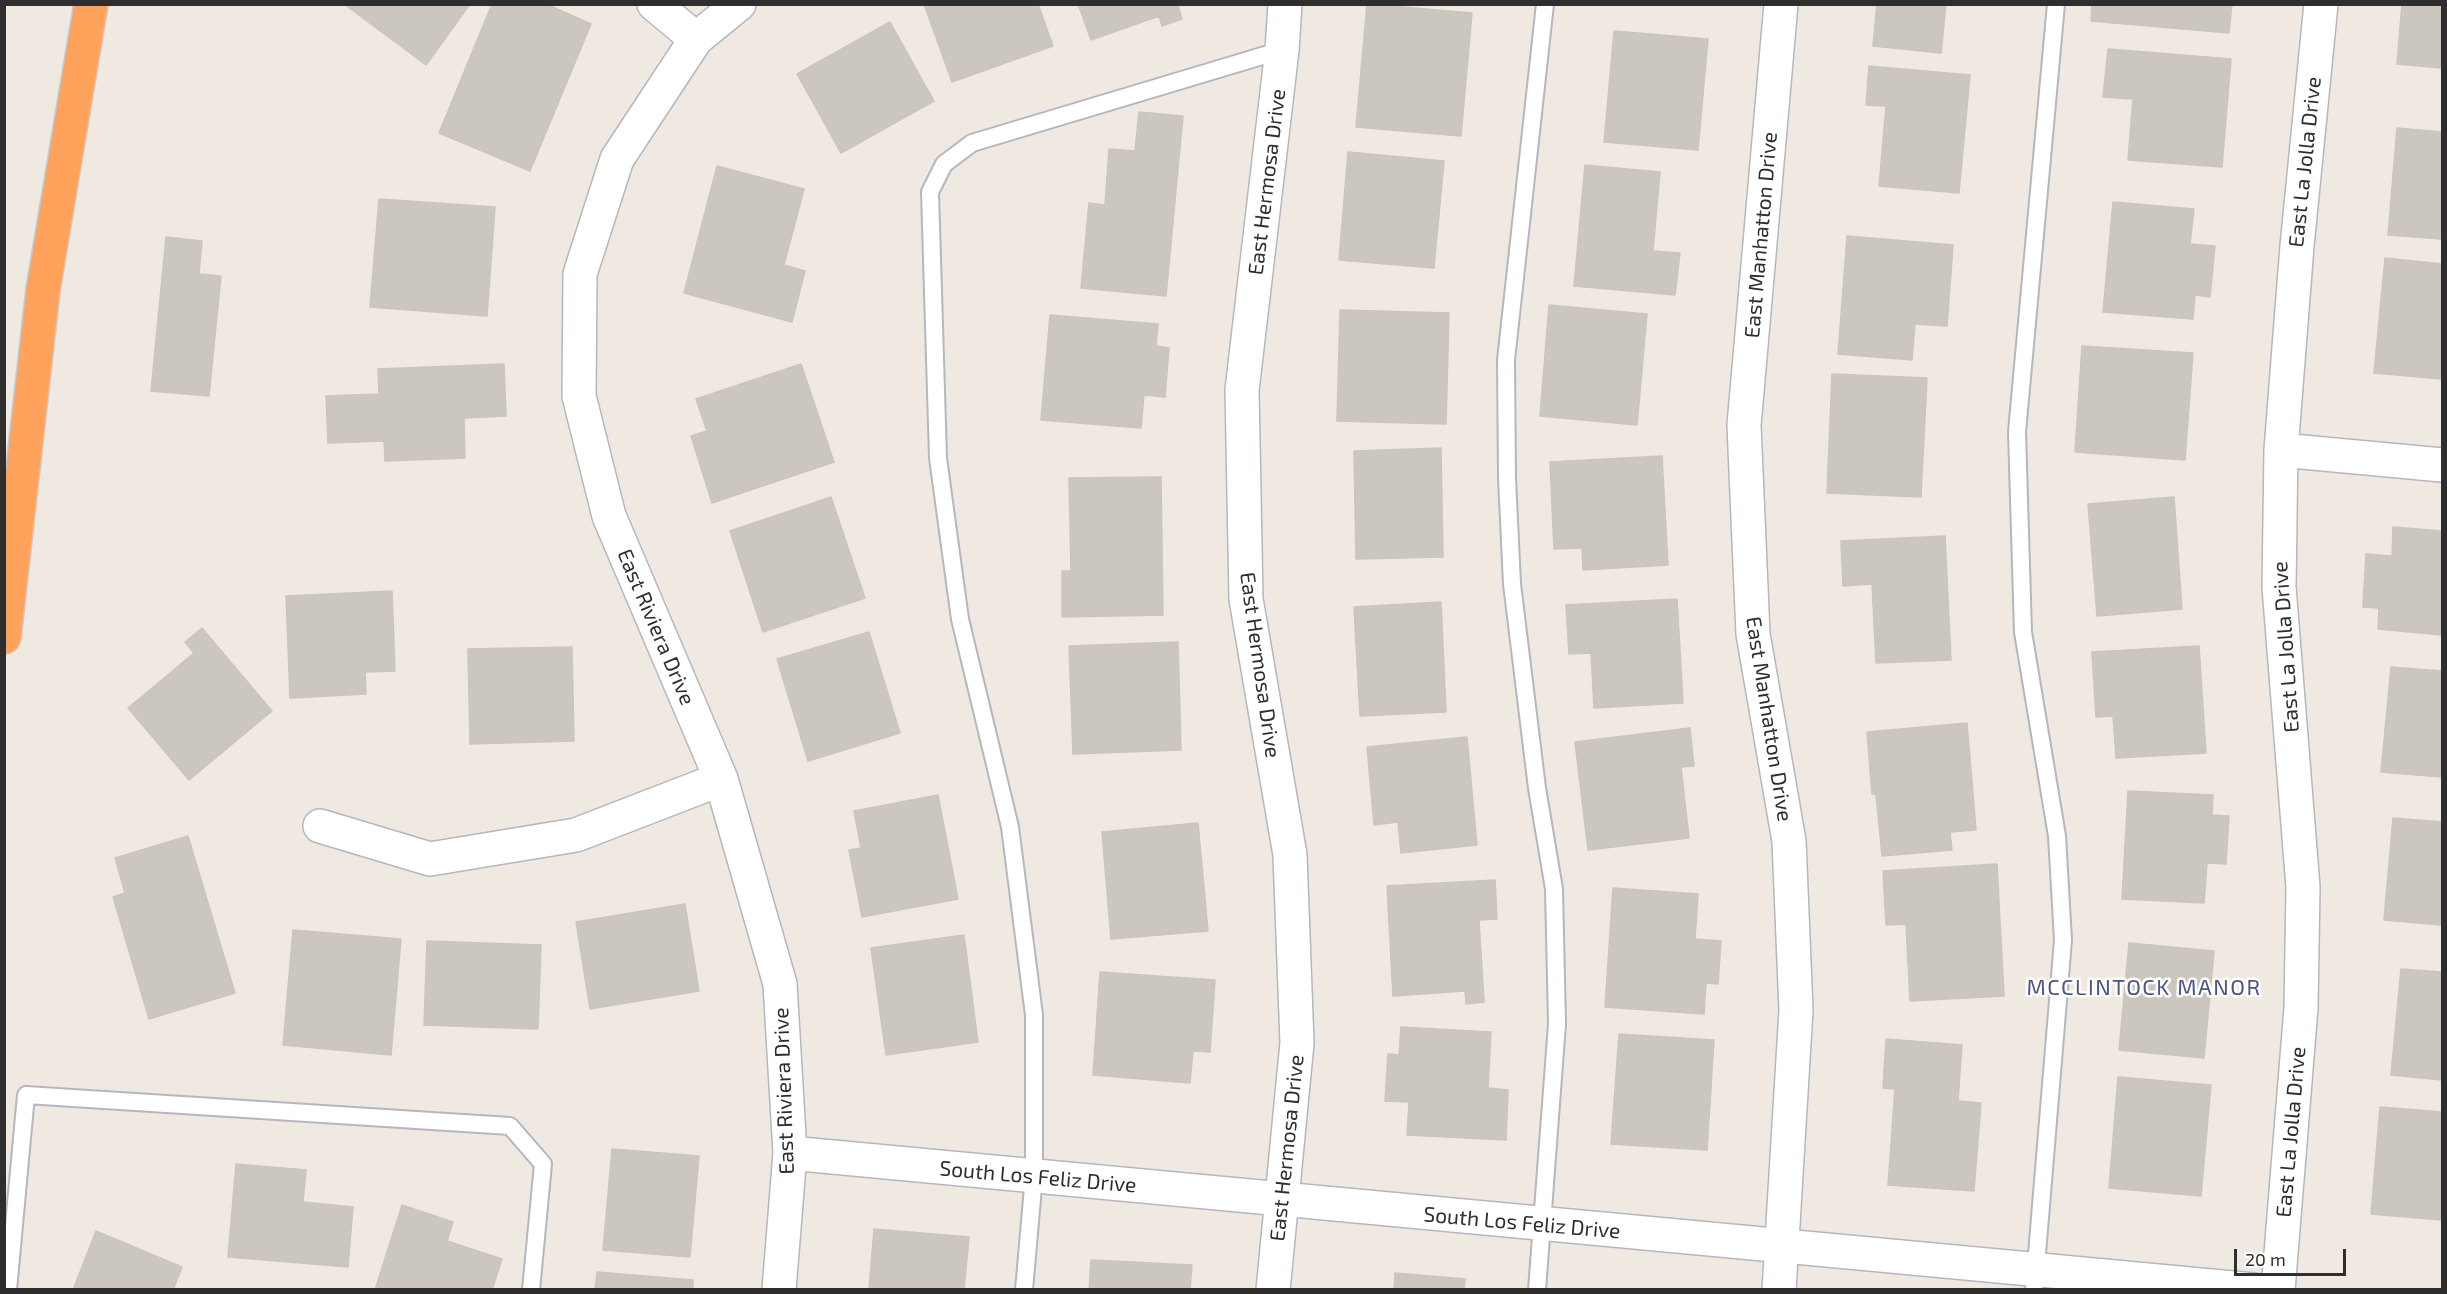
<!DOCTYPE html>
<html>
<head>
<meta charset="utf-8">
<style>
  body { margin:0 }
  #map { position:relative; width:2447px; height:1294px; overflow:hidden; background:#efe9e1; font-family:"Exo 2",sans-serif }
  canvas { display:block }
  .frame { position:absolute; inset:0; border:6px solid #2e2e2e; pointer-events:none }
  .scale { position:absolute; left:2234px; top:1249px; width:112px; height:27px; box-sizing:border-box; border:3px solid #2e2e2e; border-top:0; padding-left:8px; font-size:18px; line-height:21px; white-space:nowrap; color:#2e2e2e; -webkit-text-stroke:4px #fff; paint-order:stroke }
</style>
</head>
<body>
<div id="map">
<canvas width="2447" height="1294"></canvas>
<div class="frame"></div>
<div class="scale">20 m</div>
</div>
<script>
const ctx = document.querySelector('canvas').getContext('2d');
ctx.lineJoin = 'round';
function fillPath(path, color) {
  ctx.fillStyle = color;
  ctx.fill(path, 'evenodd');
}
function strokePath(path, color, width, dash) {
  ctx.strokeStyle = color;
  ctx.lineWidth = width;
  ctx.lineCap = dash ? 'butt' : 'round';
  ctx.setLineDash(dash || []);
  ctx.stroke(path);
}
function write(font, color, halo, rows, align = 'center') {
  ctx.font = font + ' "Exo 2",sans-serif';
  ctx.lineWidth = 5;
  ctx.setLineDash([]);
  ctx.textBaseline = 'middle';
  ctx.strokeStyle = halo;
  ctx.fillStyle = color;
  for (const [text, x, y, turn = 0] of rows) {
    ctx.save();
    ctx.translate(x, y);
    ctx.rotate((+turn || 0) * Math.PI / 180);
    ctx.textAlign = isNaN(turn) ? turn : align;
    if (halo) ctx.strokeText(text, 0, 0);
    ctx.fillText(text, 0, 0);
    ctx.restore();
  }
}
const building = new Path2D(`
  M 344,4 L 470,4 L 426,65 Z
  M 492,4 L 546,4 L 591,24 L 530,171 L 439,133 Z
  M 924,4 L 1038,4 L 1053,46 L 952,82 Z
  M 1078,4 L 1184,4 L 1178,6 L 1182,19 L 1162,26 L 1159,16 L 1091,40 Z
  M 1367,4 L 1472,13 L 1461,136 L 1356,127 Z
  M 1877,4 L 1946,4 L 1941,53 L 1873,46 Z
  M 2092,4 L 2232,4 L 2229,33 L 2091,21 Z
  M 2402,4 L 2442,4 L 2442,68 L 2397,64 Z
  M 890,22 L 934,101 L 841,153 L 797,74 Z
  M 1614,31 L 1708,39 L 1698,150 L 1604,142 Z
  M 2108,49 L 2231,59 L 2222,167 L 2128,160 L 2133,99 L 2103,97 Z
  M 1869,66 L 1970,75 L 1959,193 L 1879,186 L 1886,106 L 1866,105 Z
  M 1139,112 L 1183,116 L 1166,296 L 1081,288 L 1089,203 L 1105,205 L 1109,149 L 1135,151 Z
  M 2397,128 L 2442,132 L 2442,239 L 2388,235 Z
  M 1348,152 L 1444,161 L 1434,268 L 1339,260 Z
  M 1585,165 L 1660,172 L 1653,251 L 1680,253 L 1675,295 L 1574,286 Z
  M 717,166 L 804,189 L 784,265 L 805,271 L 792,322 L 684,293 Z
  M 379,199 L 495,207 L 487,316 L 370,307 Z
  M 2113,202 L 2194,209 L 2190,244 L 2215,246 L 2210,297 L 2195,295 L 2193,319 L 2103,312 Z
  M 1847,236 L 1953,245 L 1947,326 L 1915,324 L 1912,360 L 1838,354 Z
  M 166,237 L 202,241 L 199,274 L 221,276 L 209,396 L 151,391 Z
  M 2385,258 L 2442,264 L 2442,379 L 2374,373 Z
  M 1549,305 L 1647,314 L 1637,425 L 1540,416 Z
  M 1340,310 L 1449,313 L 1446,424 L 1337,421 Z
  M 1050,315 L 1158,324 L 1156,346 L 1169,348 L 1165,397 L 1144,395 L 1141,428 L 1041,420 Z
  M 2082,346 L 2193,353 L 2185,460 L 2075,452 Z
  M 504,364 L 506,416 L 464,418 L 465,458 L 385,461 L 384,441 L 328,443 L 326,396 L 379,394 L 378,369 Z
  M 801,364 L 834,462 L 712,503 L 691,436 L 707,431 L 696,399 Z
  M 1832,374 L 1927,378 L 1921,497 L 1827,493 Z
  M 1441,448 L 1443,557 L 1356,559 L 1354,451 Z
  M 1662,456 L 1668,565 L 1583,570 L 1582,548 L 1554,549 L 1550,462 Z
  M 1161,477 L 1163,615 L 1062,617 L 1062,571 L 1071,571 L 1069,478 Z
  M 831,497 L 865,598 L 763,632 L 730,531 Z
  M 2174,497 L 2182,609 L 2097,616 L 2088,504 Z
  M 2393,527 L 2442,531 L 2442,635 L 2378,629 L 2379,608 L 2363,607 L 2366,554 L 2392,556 Z
  M 1945,536 L 1951,660 L 1876,663 L 1872,584 L 1843,586 L 1841,541 Z
  M 392,591 L 395,671 L 365,672 L 366,694 L 290,698 L 286,596 Z
  M 1677,599 L 1683,703 L 1594,708 L 1591,653 L 1569,654 L 1566,605 Z
  M 1441,602 L 1446,712 L 1360,716 L 1354,607 Z
  M 202,628 L 272,711 L 189,780 L 128,708 L 194,653 L 185,642 Z
  M 869,632 L 900,733 L 808,761 L 777,659 Z
  M 1178,642 L 1181,750 L 1073,754 L 1069,646 Z
  M 2199,646 L 2206,753 L 2116,758 L 2113,716 L 2096,717 L 2092,652 Z
  M 572,647 L 574,741 L 470,744 L 468,649 Z
  M 2391,667 L 2442,671 L 2442,777 L 2381,772 Z
  M 1967,723 L 1976,830 L 1950,832 L 1952,850 L 1882,856 L 1876,794 L 1872,794 L 1867,732 Z
  M 1690,728 L 1694,766 L 1681,767 L 1689,838 L 1588,850 L 1575,742 Z
  M 1467,737 L 1477,845 L 1401,853 L 1398,822 L 1374,825 L 1367,747 Z
  M 2128,791 L 2213,795 L 2212,815 L 2229,816 L 2226,864 L 2207,863 L 2204,903 L 2122,899 Z
  M 938,795 L 958,899 L 862,917 L 849,850 L 861,848 L 854,811 Z
  M 2393,818 L 2442,822 L 2442,925 L 2384,920 Z
  M 1198,823 L 1208,931 L 1111,939 L 1102,832 Z
  M 188,836 L 235,993 L 149,1019 L 113,897 L 125,893 L 115,858 Z
  M 1997,864 L 2004,996 L 1910,1001 L 1906,924 L 1886,925 L 1883,871 Z
  M 1495,880 L 1497,919 L 1479,920 L 1484,1002 L 1466,1004 L 1465,991 L 1393,996 L 1387,886 Z
  M 1613,888 L 1698,894 L 1695,939 L 1721,941 L 1718,984 L 1706,983 L 1704,1014 L 1605,1007 Z
  M 685,904 L 699,991 L 590,1009 L 576,922 Z
  M 293,930 L 401,939 L 391,1055 L 283,1045 Z
  M 964,935 L 978,1042 L 886,1055 L 871,948 Z
  M 427,941 L 541,945 L 538,1029 L 424,1025 Z
  M 2129,943 L 2214,951 L 2204,1058 L 2119,1050 Z
  M 2401,969 L 2442,972 L 2442,1080 L 2391,1075 Z
  M 1100,972 L 1215,980 L 1210,1052 L 1193,1051 L 1190,1083 L 1093,1075 Z
  M 1401,1027 L 1491,1032 L 1488,1088 L 1508,1090 L 1506,1140 L 1407,1135 L 1409,1102 L 1385,1101 L 1388,1054 L 1399,1055 Z
  M 1619,1034 L 1714,1040 L 1707,1150 L 1611,1144 Z
  M 1886,1039 L 1962,1045 L 1958,1101 L 1981,1103 L 1974,1191 L 1888,1185 L 1895,1089 L 1883,1088 Z
  M 2118,1077 L 2211,1085 L 2201,1196 L 2109,1188 Z
  M 2380,1107 L 2442,1112 L 2442,1220 L 2371,1214 Z
  M 612,1149 L 699,1156 L 690,1257 L 603,1250 Z
  M 236,1164 L 306,1170 L 303,1202 L 353,1207 L 348,1267 L 228,1257 Z
  M 402,1205 L 453,1222 L 447,1241 L 502,1259 L 492,1290 L 375,1290 Z
  M 874,1229 L 969,1237 L 964,1290 L 869,1290 Z
  M 96,1231 L 182,1267 L 173,1290 L 73,1290 Z
  M 1091,1260 L 1192,1265 L 1190,1290 L 1089,1290 Z
  M 597,1272 L 693,1280 L 693,1290 L 595,1290 Z
  M 1395,1273 L 1465,1279 L 1464,1290 L 1394,1290 Z`);
fillPath(building, '#cbc7bf');
strokePath(building, '#cbc5ba', 1.5);
const lane = new Path2D(`
  M 8,1290 L 26,1095 L 510,1126 L 543,1164 L 531,1290
  M 1024,1290 L 1034,1176 L 1034,1015 L 1010,827 L 960,619 L 938,458 L 930,192 L 944,164 L 972,143 L 1282,50
  M 1537,1290 L 1557,1024 L 1554,889 L 1537,788 L 1512,584 L 1507,478 L 1506,360 L 1545,4
  M 2034,1290 L 2063,940 L 2057,836 L 2023,632 L 2017,432 L 2056,4`);
const street = new Path2D(`
  M 654,4 L 696,39
  M 739,4 L 696,39 L 617,159 L 580,274 L 579,396 L 609,516 L 721,779 L 780,984 L 790,1153 L 779,1290
  M 2281,450 L 2442,465
  M 320,826 L 430,859 L 576,835 L 721,779
  M 790,1153 L 2254,1290
  M 1273,1290 L 1297,1043 L 1290,855 L 1246,599 L 1242,390 L 1282,50 L 1285,4
  M 1779,1290 L 1796,1010 L 1789,841 L 1753,634 L 1744,425 L 1781,4
  M 2278,1290 L 2301,1008 L 2303,887 L 2279,587 L 2281,450 L 2297,246 L 2321,4`);
const highway = new Path2D(`
  M 4,637 L 43,290 L 91,4`);
strokePath(lane, '#b4b7c1', 20);
strokePath(street, '#b4b7c1', 36);
strokePath(highway, '#c9c9c9', 36);
strokePath(lane, '#fff', 16);
strokePath(street, '#fff', 33);
strokePath(highway, '#ffa35c', 33);
write('21px', '#2e2e2e', '#fff', [
  ["East La Jolla Drive",2305,162,-84],
  ["East Hermosa Drive",1267,182,-83],
  ["East Manhatton Drive",1761,235,-85],
  ["East Riviera Drive",656,627,67],
  ["East La Jolla Drive",2286,647,-94],
  ["East Hermosa Drive",1260,665,82],
  ["East Manhatton Drive",1769,719,81],
  ["East Riviera Drive",784,1091,-92],
  ["East La Jolla Drive",2291,1132,-85],
  ["East Hermosa Drive",1287,1148,-84],
  ["South Los Feliz Drive",1038,1177,5],
  ["South Los Feliz Drive",1522,1223,5]
]);
ctx.letterSpacing = '1.5px';
write('22px', '#4d5680', '#fff', [
  ["MCCLINTOCK MANOR",2144,988]
]);
ctx.letterSpacing = '0px';
</script>
</body>
</html>
